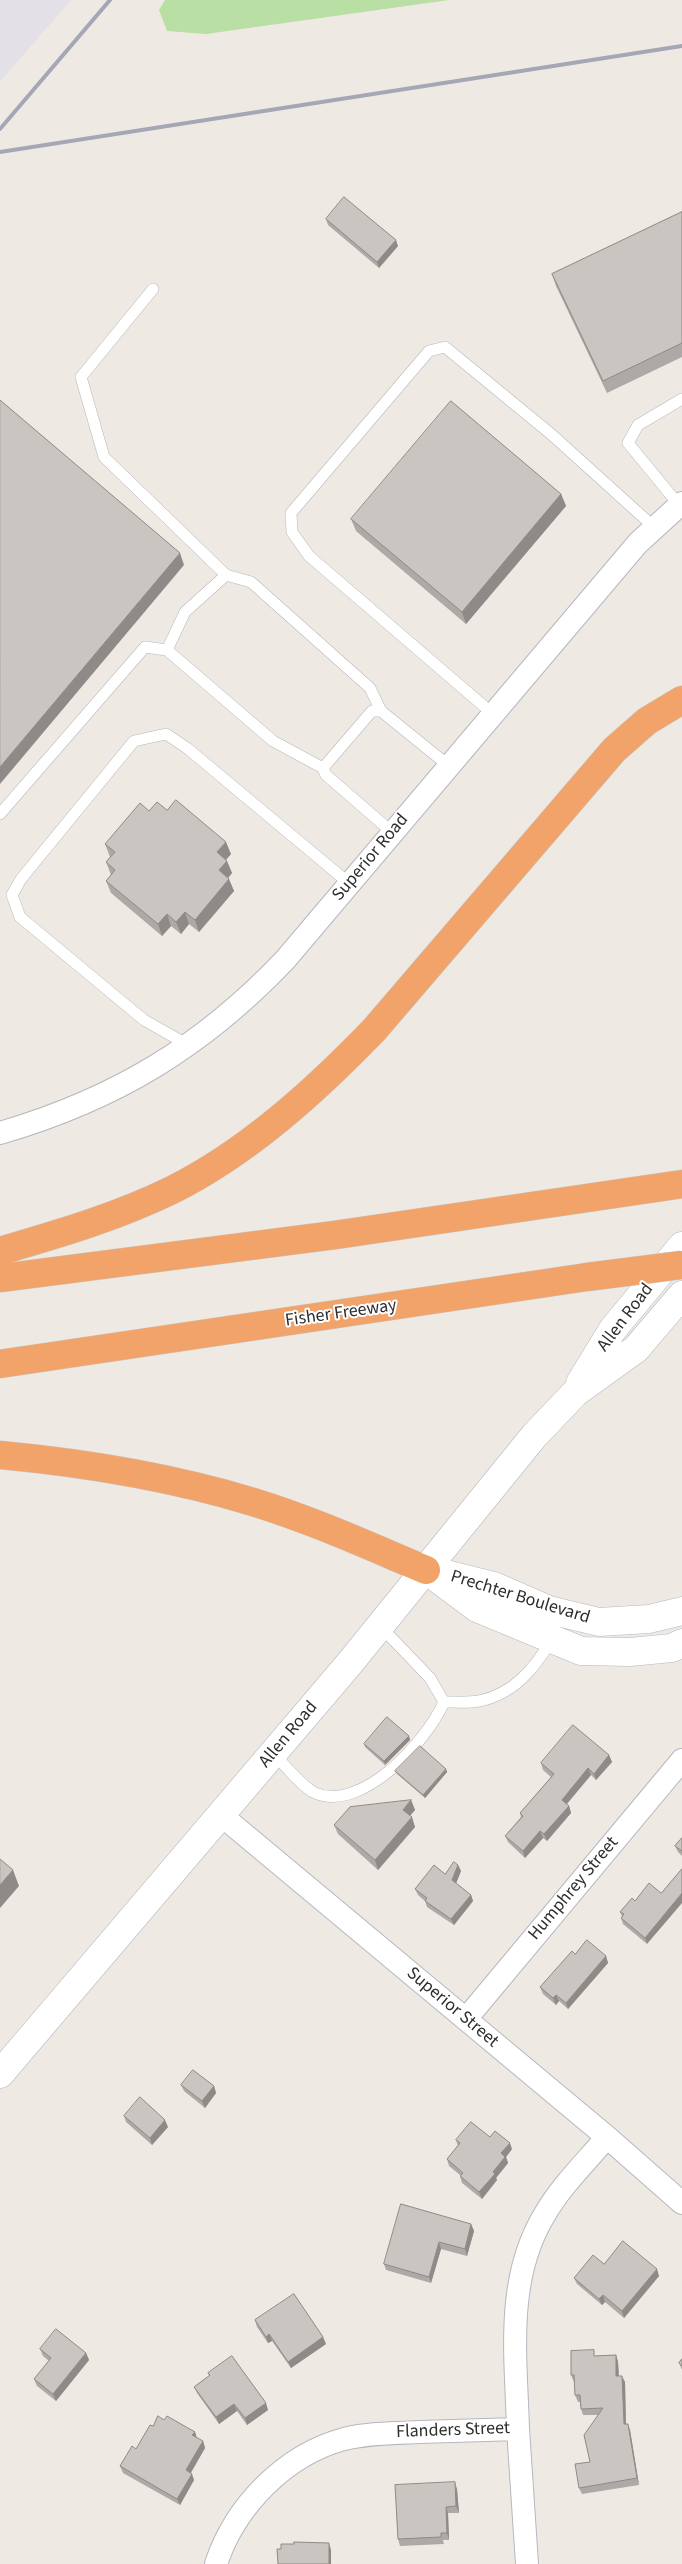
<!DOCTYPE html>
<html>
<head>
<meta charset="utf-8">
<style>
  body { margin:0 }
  canvas { display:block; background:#eee9e2 }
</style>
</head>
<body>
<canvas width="682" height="2564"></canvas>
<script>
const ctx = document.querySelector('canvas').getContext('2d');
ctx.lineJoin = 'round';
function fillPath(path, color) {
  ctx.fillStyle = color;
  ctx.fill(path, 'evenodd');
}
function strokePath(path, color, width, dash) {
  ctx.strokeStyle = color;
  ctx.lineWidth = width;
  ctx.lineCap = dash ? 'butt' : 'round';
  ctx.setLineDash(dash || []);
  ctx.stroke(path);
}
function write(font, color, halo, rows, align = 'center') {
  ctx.font = font + ' "Source Sans 3",sans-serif';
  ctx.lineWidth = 4;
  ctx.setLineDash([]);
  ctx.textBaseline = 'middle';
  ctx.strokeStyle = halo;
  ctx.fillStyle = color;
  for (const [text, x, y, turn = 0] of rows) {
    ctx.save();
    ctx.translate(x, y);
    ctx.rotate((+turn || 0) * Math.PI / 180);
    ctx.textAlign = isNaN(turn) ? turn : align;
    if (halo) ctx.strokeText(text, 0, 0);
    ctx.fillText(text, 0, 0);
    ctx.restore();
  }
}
fillPath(new Path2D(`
  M 0,0 L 71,0 L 0,82 Z`), '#e3e1e7');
fillPath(new Path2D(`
  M 165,0 L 449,0 L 206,34 L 167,31 L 159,10 Z`), '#b9dfa4');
const service = new Path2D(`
  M 153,289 L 81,377 L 104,457 L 226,575
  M 679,505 L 628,443 L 638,425 L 682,399
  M 493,714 L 309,556 L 292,532 L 291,513 L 429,351 L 445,347 L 551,434 L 654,527
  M 323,768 L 273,741 L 167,650 L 185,612 L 226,575 L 251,582 L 370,688 L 381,711
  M 0,814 L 145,647 L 167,650
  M 393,833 L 326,775 L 323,768 L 372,711 L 381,711 L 449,766
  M 188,1045 L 144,1020 L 20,917 L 12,895 L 21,879 L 134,741 L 166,734 L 187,748 L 350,884
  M 444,1702 C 455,1702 468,1703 479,1701 C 514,1694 535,1668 552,1639
  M 273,1753 C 283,1763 303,1788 315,1793 C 362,1813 427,1741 444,1702 L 430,1678 L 380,1626`);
const minor = new Path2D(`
  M 0,1133 C 116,1099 202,1047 285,960 L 638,543 L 682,503
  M 221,1815 L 607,2137 L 682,2203
  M 466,2019 L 682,1760
  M 518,2429 L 527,2564
  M 216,2564 C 235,2506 285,2455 344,2439 C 369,2433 395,2433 420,2432 C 453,2431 485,2430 518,2429 C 516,2356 505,2279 545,2214 C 561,2186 586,2162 607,2137`);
const secondary = new Path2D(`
  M 580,1383 L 613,1329 L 682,1246
  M 426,1570 L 477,1608 L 581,1651 L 630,1652 L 672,1648 L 682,1643
  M 438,1572 L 494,1586 L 549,1610 L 599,1622 L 649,1619 L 682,1611
  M 0,2074 L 349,1664 L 534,1436 L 575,1393 L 636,1349 L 682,1295`);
const motorway = new Path2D(`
  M 0,1251 C 58,1234 117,1217 172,1190 C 248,1152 315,1091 374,1030 L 614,750 L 647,721 L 682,700
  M 0,1278 L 335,1235 L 682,1184
  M 0,1364 L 587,1277
  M 0,1455 C 85,1463 171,1477 253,1502 C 312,1520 369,1546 426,1570`);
strokePath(service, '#b5b8c0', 12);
strokePath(minor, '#b5b8c0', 24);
strokePath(secondary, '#b5b8c0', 29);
strokePath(motorway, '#c9c9c9', 29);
strokePath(service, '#fff', 11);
strokePath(minor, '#fff', 22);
strokePath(secondary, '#fff', 28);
strokePath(motorway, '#f1a36a', 28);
strokePath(new Path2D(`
  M 0,129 L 110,0
  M 0,152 L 682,46`), '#a5a7b6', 4);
const motorwayBridge = new Path2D(`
  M 587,1277 L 682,1265`);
strokePath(motorwayBridge, '#c9c9c9', 29, []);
strokePath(motorwayBridge, '#f1a36a', 28);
fillPath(new Path2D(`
  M 682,212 L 682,357 L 607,393 L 556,286 L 552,274 Z
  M 326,219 L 398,246 L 379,268 L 328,225 Z
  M 561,494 L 566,506 L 466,624 L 356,531 L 351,519 Z
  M 167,810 L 231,854 L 226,860 L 232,873 L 228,878 L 234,891 L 199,932 L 189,924 L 181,934 L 171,926 L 162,936 L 111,893 L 106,881 L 111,875 L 106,862 L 110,857 L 105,844 L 149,811 Z
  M 409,1736 L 410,1740 L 385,1765 L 365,1747 L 364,1744 Z
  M 609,1755 L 612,1762 L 596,1780 L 591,1775 L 567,1804 L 569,1806 L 571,1813 L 547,1841 L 543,1838 L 525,1858 L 508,1842 L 505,1836 L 521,1817 L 520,1813 L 551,1777 L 543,1770 L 541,1763 Z
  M 446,1769 L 447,1772 L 425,1798 L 397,1774 L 395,1771 Z
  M 411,1800 L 415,1810 L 410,1816 L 415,1827 L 378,1870 L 338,1834 L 334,1825 Z
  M 682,1838 L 682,1856 L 678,1852 L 675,1846 Z
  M 458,1865 L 461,1871 L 456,1883 L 471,1895 L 473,1901 L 454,1925 L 427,1907 L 425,1901 L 418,1895 L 415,1889 L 445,1874 Z
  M 635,1901 L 647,1944 L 623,1924 L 621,1918 L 622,1916 L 620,1912 Z
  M 575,1954 L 606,1956 L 608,1963 L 568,2009 L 559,2001 L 556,2005 L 543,1994 L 540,1987 Z
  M 181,2085 L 214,2086 L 216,2093 L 205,2108 L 184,2091 Z
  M 124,2116 L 168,2127 L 152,2145 L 126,2122 Z
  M 490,2137 L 512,2149 L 506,2157 L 508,2163 L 496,2178 L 497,2180 L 482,2199 L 462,2183 L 460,2176 L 460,2175 L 449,2166 L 447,2159 L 458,2146 L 456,2140 Z
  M 471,2224 L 474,2231 L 467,2256 L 441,2249 L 431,2283 L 386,2270 L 384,2264 Z
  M 604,2264 L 659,2276 L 624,2318 L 605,2302 L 602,2305 L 577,2284 L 574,2278 Z
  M 255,2320 L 323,2337 L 326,2344 L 291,2368 L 272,2341 L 268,2343 L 257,2327 Z
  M 40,2349 L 86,2353 L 89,2360 L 56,2401 L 37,2386 L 34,2379 L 49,2361 L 43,2356 Z
  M 616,2355 L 618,2362 L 619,2376 L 625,2382 L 626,2424 L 630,2430 L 639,2485 L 582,2494 L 579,2488 L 590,2462 L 598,2415 L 583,2415 L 581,2409 L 580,2402 L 578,2402 L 575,2395 L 575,2382 L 574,2382 L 571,2375 L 596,2356 Z
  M 682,2359 L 682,2370 L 679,2363 Z
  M 208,2373 L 268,2410 L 247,2425 L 237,2411 L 219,2424 L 197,2393 L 194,2387 L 209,2376 Z
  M 164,2420 L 195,2432 L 197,2438 L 203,2441 L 205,2448 L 191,2473 L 194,2480 L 180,2505 L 123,2473 L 120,2466 L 136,2449 L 153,2426 Z
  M 457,2489 L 459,2513 L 448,2513 L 449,2540 L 443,2540 L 444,2544 L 400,2546 L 398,2539 Z`), '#aea9a6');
fillPath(new Path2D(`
  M 396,240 L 398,246 L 379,268 L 377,262 Z
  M 561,494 L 566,506 L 466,624 L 462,612 Z
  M 180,553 L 184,565 L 0,784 L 0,767 Z
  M 226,842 L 231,854 L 222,864 L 217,852 Z
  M 227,861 L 232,873 L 224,883 L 219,870 Z
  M 229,879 L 234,891 L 199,932 L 195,920 Z
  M 185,912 L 189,924 L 181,934 L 176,922 Z
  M 167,914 L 171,926 L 162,936 L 158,924 Z
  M 409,1736 L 410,1740 L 385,1765 L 384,1761 Z
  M 609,1755 L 612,1762 L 596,1780 L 594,1774 Z
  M 588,1768 L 591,1775 L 564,1807 L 562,1800 Z
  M 446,1769 L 447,1772 L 425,1798 L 423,1795 Z
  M 411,1800 L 415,1810 L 406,1820 L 403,1810 Z
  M 569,1806 L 571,1813 L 547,1841 L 544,1834 Z
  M 412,1817 L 415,1827 L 378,1870 L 375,1860 Z
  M 540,1831 L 543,1838 L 525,1858 L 523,1851 Z
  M 458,1865 L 461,1871 L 455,1886 L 452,1880 Z
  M 13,1870 L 19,1886 L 0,1908 L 0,1885 Z
  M 682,1893 L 682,1903 L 647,1944 L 645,1938 Z
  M 471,1895 L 473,1901 L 454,1925 L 451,1919 Z
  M 606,1956 L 608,1963 L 568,2009 L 566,2003 Z
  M 556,1995 L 559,2001 L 556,2005 L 553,1998 Z
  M 214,2086 L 216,2093 L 205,2108 L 202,2101 Z
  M 165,2120 L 168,2127 L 152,2145 L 150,2138 Z
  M 510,2143 L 512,2149 L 506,2157 L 508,2163 L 496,2178 L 497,2180 L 482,2199 L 479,2192 L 493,2172 L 501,2153 Z
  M 471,2224 L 474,2231 L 467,2256 L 465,2249 Z
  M 439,2242 L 441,2249 L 431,2283 L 429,2277 Z
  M 657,2269 L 659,2276 L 624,2318 L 622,2311 Z
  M 603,2295 L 605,2302 L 602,2305 L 599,2299 Z
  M 269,2334 L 272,2341 L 268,2343 L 266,2337 Z
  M 323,2337 L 326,2344 L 291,2368 L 288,2362 Z
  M 86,2353 L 89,2360 L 56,2401 L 53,2394 Z
  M 616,2355 L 618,2362 L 619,2382 L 616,2376 Z
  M 622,2376 L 625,2382 L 626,2431 L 624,2424 Z
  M 266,2403 L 268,2410 L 247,2425 L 245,2418 Z
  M 234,2404 L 237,2411 L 219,2424 L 216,2417 Z
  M 628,2424 L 630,2430 L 639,2485 L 637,2478 Z
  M 195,2432 L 197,2439 L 192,2435 Z
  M 203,2441 L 205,2448 L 188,2477 L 186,2470 Z
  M 192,2474 L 194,2480 L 180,2505 L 177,2499 Z
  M 455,2482 L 457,2489 L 459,2513 L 456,2506 Z
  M 446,2507 L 448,2513 L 449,2540 L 447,2533 Z
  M 329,2543 L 331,2550 L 331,2564 L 329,2564 Z`), '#8d8a87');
const building = new Path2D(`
  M 344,197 L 396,240 L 377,262 L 326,219 Z
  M 682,212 L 682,343 L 603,381 L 552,274 Z
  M 0,400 L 180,553 L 0,767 Z
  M 451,401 L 561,494 L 462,612 L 351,519 Z
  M 176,800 L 226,842 L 217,852 L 227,861 L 219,870 L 229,879 L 195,920 L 185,912 L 176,922 L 167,914 L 158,924 L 106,881 L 115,870 L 106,862 L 115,852 L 105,844 L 140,803 L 149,811 L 157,802 L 167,810 Z
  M 387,1717 L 409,1736 L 384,1761 L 364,1744 Z
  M 573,1725 L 609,1755 L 594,1774 L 588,1768 L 562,1800 L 569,1806 L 544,1834 L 540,1831 L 523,1851 L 505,1836 L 523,1816 L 520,1813 L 554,1774 L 541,1763 Z
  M 420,1746 L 446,1769 L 423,1795 L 395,1771 Z
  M 411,1800 L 403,1810 L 412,1817 L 375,1860 L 334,1825 L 350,1807 Z
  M 682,1838 L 682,1851 L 675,1846 Z
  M 0,1859 L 13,1870 L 0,1885 Z
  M 454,1862 L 458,1865 L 452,1880 L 471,1895 L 451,1919 L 425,1901 L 427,1898 L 415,1889 L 434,1865 L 445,1874 Z
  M 682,1869 L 682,1893 L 645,1938 L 621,1918 L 624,1914 L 620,1912 L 632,1898 L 635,1901 L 649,1883 L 661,1893 Z
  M 587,1940 L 606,1956 L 566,2003 L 556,1995 L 553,1998 L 540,1987 L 572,1951 L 575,1954 Z
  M 193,2070 L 214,2086 L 202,2101 L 181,2085 Z
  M 140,2097 L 165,2120 L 150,2138 L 124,2116 Z
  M 471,2122 L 490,2137 L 495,2131 L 510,2143 L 501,2153 L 505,2157 L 493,2172 L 495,2174 L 479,2192 L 460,2176 L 463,2173 L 447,2159 L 460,2143 L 456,2140 Z
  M 401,2204 L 471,2224 L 465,2249 L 439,2242 L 429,2277 L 384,2264 Z
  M 623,2241 L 657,2269 L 622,2311 L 603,2295 L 599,2299 L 574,2278 L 593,2255 L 604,2264 Z
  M 294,2294 L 323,2337 L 288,2362 L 269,2334 L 266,2337 L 255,2320 Z
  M 56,2329 L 86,2353 L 53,2394 L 34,2379 L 51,2358 L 40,2349 Z
  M 594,2350 L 594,2356 L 616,2355 L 616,2376 L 622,2376 L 624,2424 L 628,2424 L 637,2478 L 579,2488 L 575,2464 L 590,2462 L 584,2435 L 603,2408 L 581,2409 L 580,2395 L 575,2395 L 574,2375 L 571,2375 L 571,2351 Z
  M 232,2356 L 266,2403 L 245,2418 L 234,2404 L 216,2417 L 194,2387 L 210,2375 L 208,2373 Z
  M 682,2359 L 682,2366 L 679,2363 Z
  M 158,2416 L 164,2420 L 167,2416 L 195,2432 L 192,2435 L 203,2441 L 186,2470 L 192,2474 L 177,2499 L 120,2466 L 132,2446 L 136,2449 L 150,2425 L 153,2426 Z
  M 455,2482 L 456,2506 L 446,2507 L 447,2533 L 441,2533 L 441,2537 L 398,2539 L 395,2485 Z
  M 294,2542 L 329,2543 L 329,2564 L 278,2564 L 277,2549 L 281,2549 L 281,2544 L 294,2544 Z`);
fillPath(building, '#cac5c1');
strokePath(building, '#8d8a87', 1);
write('18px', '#2e2e2e', '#fff', [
  ["Superior Road",371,858,-50],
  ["Fisher Freeway",341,1314,-8],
  ["Allen Road",626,1318,-53],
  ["Prechter Boulevard",520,1598,17],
  ["Allen Road",289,1735,-50],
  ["Humphrey Street",574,1889,-50],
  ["Superior Street",452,2008,40],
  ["Flanders Street",453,2431,-2]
]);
</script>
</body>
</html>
